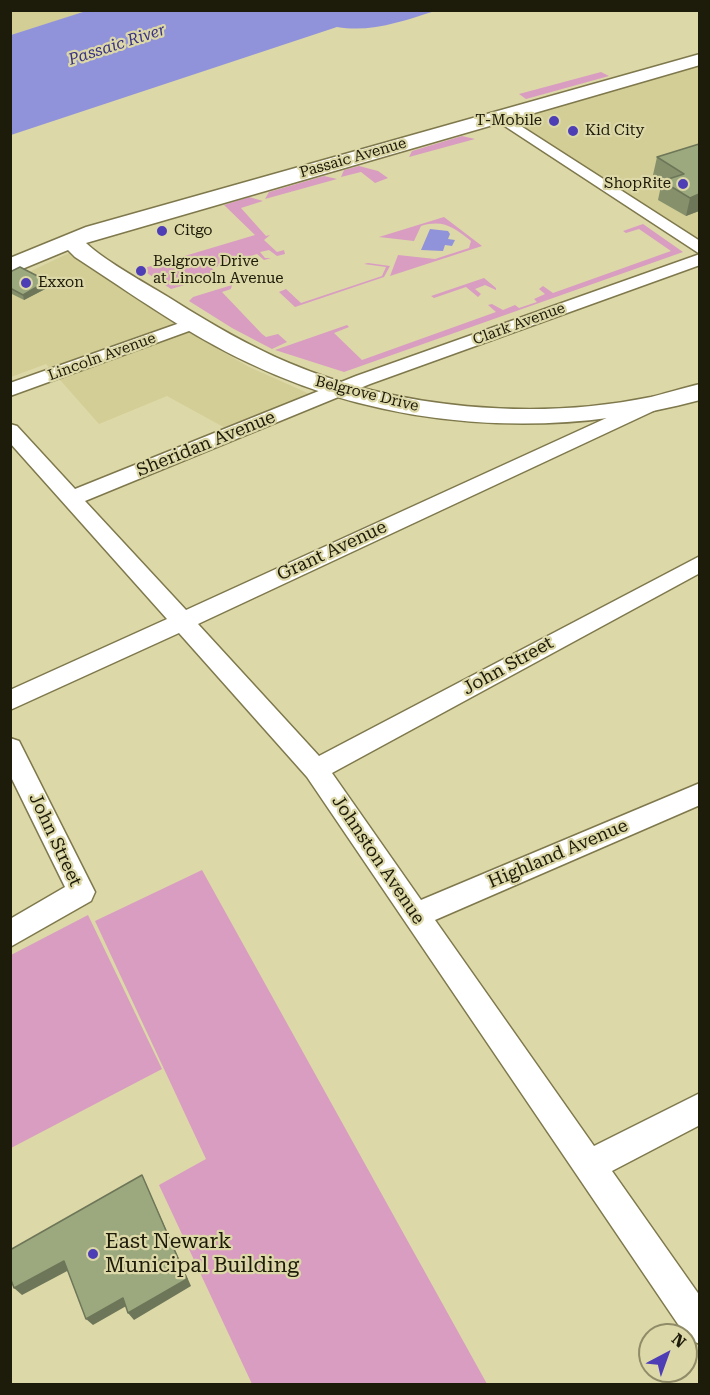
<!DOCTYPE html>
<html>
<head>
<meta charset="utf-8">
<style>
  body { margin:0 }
  #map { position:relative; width:710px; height:1395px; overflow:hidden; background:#ddd8a8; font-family:"Roboto Serif",serif }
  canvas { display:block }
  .frame { position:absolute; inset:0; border:12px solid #1d1b09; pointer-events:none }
  .north { position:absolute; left:638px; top:1323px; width:60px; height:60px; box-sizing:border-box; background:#ddd8a8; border:2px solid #908c68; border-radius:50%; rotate:41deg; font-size:16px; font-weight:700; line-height:24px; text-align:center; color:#1d1b09 }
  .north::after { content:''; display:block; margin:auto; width:21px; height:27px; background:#4d3eb5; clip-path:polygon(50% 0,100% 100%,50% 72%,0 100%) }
</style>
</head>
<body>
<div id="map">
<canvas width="710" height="1395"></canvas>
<div class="frame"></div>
<div class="north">N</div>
</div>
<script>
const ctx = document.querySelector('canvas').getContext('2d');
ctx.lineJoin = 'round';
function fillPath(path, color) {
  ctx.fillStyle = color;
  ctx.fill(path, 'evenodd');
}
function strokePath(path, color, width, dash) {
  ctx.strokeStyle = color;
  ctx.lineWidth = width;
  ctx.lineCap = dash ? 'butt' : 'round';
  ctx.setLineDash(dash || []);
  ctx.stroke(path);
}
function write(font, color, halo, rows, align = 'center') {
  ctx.font = font + ' "Roboto Serif",serif';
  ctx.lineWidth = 4.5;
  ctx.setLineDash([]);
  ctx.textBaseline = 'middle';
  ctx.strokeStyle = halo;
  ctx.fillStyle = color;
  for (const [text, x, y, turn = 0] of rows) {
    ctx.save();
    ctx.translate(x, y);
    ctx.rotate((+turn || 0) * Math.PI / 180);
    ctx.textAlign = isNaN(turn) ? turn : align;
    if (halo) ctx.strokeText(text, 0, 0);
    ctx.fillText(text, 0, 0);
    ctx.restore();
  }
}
fillPath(new Path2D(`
  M 11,11 L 88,11 L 11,35 Z
  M 699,60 L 699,252 L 498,118 Z
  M 69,253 L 174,324 L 249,367 L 312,395 L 238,435 L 167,396 L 99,424 L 46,364 L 11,377 L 10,281 Z`), '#d3cd96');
fillPath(new Path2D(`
  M 601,72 L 609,76 L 526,99 L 519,94 Z
  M 462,136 L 475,139 L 409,157 L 412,151 Z
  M 359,166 L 378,171 L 388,178 L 375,183 L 361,172 L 341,177 L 344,170 Z
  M 324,176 L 337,179 L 265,199 L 269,192 Z
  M 249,197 L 263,201 L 241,208 L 266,236 L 270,235 L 264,240 L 277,252 L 284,250 L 285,254 L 277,256 L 269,250 L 260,252 L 265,258 L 271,258 L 264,260 L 257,254 L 212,268 L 217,274 L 215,276 L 171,289 L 141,269 L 255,235 L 224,205 Z
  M 444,217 L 482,246 L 390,276 L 398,255 L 435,259 L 469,248 L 471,241 C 454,228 444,219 421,226 L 414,241 L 379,237 Z
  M 643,224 L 683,252 L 344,372 L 275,350 L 347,325 L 349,327 L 334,333 L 362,360 L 496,312 L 488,305 L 492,304 L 503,310 L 515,305 L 519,308 L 537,302 L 534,299 L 545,294 L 539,289 L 543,286 L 553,293 L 671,251 L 639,229 L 626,233 L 623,231 Z
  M 368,263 L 390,266 L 384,277 L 295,307 L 279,292 L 286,289 L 301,303 L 382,276 L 386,267 L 364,264 Z
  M 484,278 L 496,288 L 496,290 L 485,285 L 475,289 L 481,294 L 478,297 L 466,287 L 434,298 L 431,296 Z
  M 232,285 L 231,289 L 222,292 L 262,334 L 266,337 L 278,334 L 287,342 L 272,349 L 232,328 L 189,301 L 193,297 Z
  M 202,870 L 487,1384 L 252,1384 L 159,1185 L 206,1159 L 95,921 Z
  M 88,915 L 162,1069 L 11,1148 L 11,955 Z`), '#d89dc1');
fillPath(new Path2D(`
  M 86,11 L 86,10 L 435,11 C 403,21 371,33 337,27 L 11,135 L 11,35 Z
  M 430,229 L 448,231 L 450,234 L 448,239 L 455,240 L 452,246 L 445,245 L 443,251 L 421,250 Z`), '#9193da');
const street = new Path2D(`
  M 499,112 L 700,241 L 700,254 L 494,119 L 492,116 L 494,113 Z
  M 700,254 L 700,265 L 370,384 L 85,501 L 186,610 L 648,399 L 662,399 L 664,403 L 662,407 L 198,624 L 319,756 L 700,556 L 700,573 L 332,773 L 421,900 L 700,783 L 700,805 L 435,920 L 594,1146 L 700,1093 L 700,1125 L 612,1171 L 700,1296 L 700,1344 L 688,1339 L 307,777 L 179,633 L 10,710 L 10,690 L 167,619 L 10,443 L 10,424 L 17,426 L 75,489 L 356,376 Z
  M 194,318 L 200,319 L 203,323 L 200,327 L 10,396 L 10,383 Z
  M 10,738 L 19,741 L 95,892 L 91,901 L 10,947 L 10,919 L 65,887 L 10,775 Z`);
const secondary = new Path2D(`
  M 700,54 L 700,65 L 86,243 C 106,262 149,285 173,300 C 211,324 249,346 289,363 C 397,409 536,421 651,397 C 667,393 683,388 700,384 L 700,400 C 551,440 389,430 249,363 C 187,334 132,294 75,257 L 68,250 L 10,274 L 10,258 L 86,227 Z`);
strokePath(street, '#7e784c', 3);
strokePath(secondary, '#7e784c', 3);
fillPath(street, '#fff');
fillPath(secondary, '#fff');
fillPath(new Path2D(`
  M 699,144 L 699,211 L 686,216 L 658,200 L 662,181 L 653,175 L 657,157 Z
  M 10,272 L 47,281 L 49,287 L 24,300 L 10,293 Z`), '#86916c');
fillPath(new Path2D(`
  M 699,194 L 699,211 L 686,216 L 690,198 Z
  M 47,281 L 49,287 L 24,300 L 23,295 Z
  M 142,1175 L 191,1286 L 134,1320 L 128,1313 Z
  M 64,1261 L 71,1269 L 22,1295 L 14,1288 Z
  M 123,1298 L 128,1305 L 93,1325 L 86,1319 Z`), '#6d7658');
const building = new Path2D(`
  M 699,144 L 699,194 L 690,198 L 662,181 L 684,174 L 657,157 Z
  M 20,267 L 47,281 L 23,295 L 10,288 L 10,272 Z
  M 142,1175 L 187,1279 L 128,1313 L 123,1298 L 86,1319 L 64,1261 L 14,1288 L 10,1277 L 10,1250 Z`);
fillPath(building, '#9ca97e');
strokePath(building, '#6d7658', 1.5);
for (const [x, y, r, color] of [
  [554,121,6,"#4d3eb5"],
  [573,131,6,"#4d3eb5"],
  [683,184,6,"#4d3eb5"],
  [162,231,6,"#4d3eb5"],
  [141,271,6,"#4d3eb5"],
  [26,283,6,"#4d3eb5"],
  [93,1254,6,"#4d3eb5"]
]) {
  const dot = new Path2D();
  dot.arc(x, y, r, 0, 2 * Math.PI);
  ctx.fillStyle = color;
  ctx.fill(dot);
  strokePath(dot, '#ddd8a8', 2);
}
write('15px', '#1d1b09', '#ddd8a8', [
  ["T-Mobile",542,121,"right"],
  ["Kid City",585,131],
  ["ShopRite",671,184,"right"],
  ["Citgo",174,231],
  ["Belgrove Drive",153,262],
  ["at Lincoln Avenue",153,279],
  ["Exxon",38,283]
], 'left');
write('15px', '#1d1b09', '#ddd8a8', [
  ["Passaic Avenue",353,158,-16],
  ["Clark Avenue",519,324,-20],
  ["Lincoln Avenue",102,357,-20],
  ["Belgrove Drive",367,394,14]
]);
write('italic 16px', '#3a3285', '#ddd8a8', [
  ["Passaic River",117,45,-18]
]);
write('18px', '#1d1b09', '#ddd8a8', [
  ["Sheridan Avenue",206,444,-22],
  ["Grant Avenue",332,551,-25],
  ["John Street",508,666,-29],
  ["John Street",55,840,65],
  ["Highland Avenue",558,854,-23],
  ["Johnston Avenue",378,860,56]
]);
write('21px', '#1d1b09', '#ddd8a8', [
  ["East Newark",105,1242],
  ["Municipal Building",105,1266]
], 'left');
</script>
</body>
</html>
